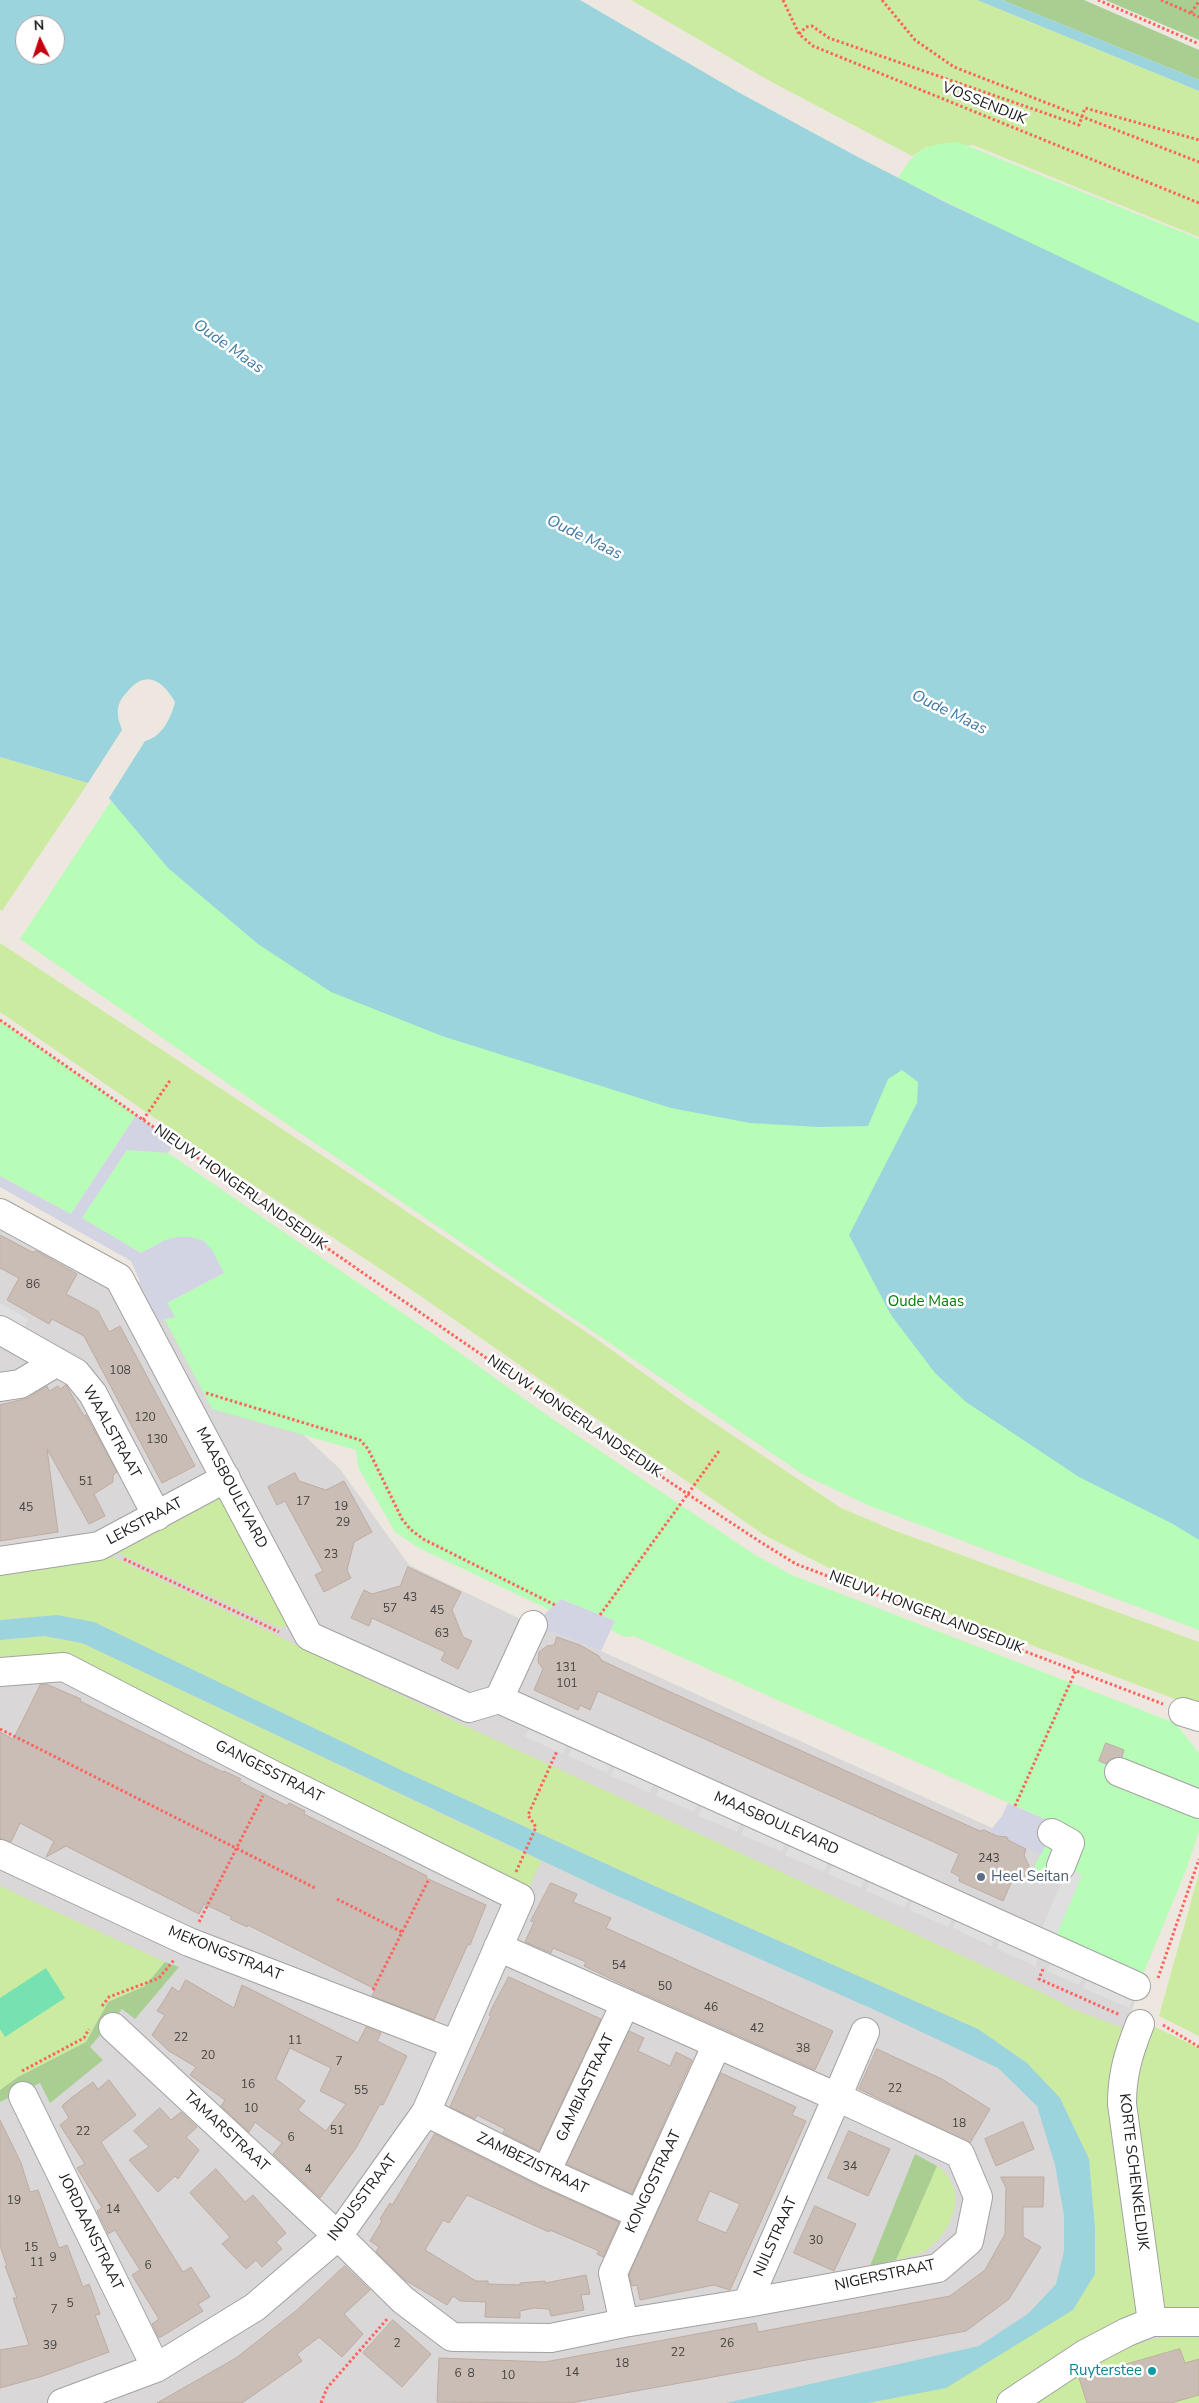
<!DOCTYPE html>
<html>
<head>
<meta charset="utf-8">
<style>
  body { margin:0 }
  #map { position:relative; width:1199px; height:2403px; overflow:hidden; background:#ede7df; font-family:"Nunito Sans",sans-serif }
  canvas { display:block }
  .north { position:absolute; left:15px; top:15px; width:50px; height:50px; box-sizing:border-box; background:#fff; border:1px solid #a4a4a4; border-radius:50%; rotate:356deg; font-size:14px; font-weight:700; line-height:20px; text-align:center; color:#1b1b1b }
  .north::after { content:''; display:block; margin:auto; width:18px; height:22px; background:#c5000e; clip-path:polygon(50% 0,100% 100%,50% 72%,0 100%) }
</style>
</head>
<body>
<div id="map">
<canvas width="1199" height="2403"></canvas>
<div class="north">N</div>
</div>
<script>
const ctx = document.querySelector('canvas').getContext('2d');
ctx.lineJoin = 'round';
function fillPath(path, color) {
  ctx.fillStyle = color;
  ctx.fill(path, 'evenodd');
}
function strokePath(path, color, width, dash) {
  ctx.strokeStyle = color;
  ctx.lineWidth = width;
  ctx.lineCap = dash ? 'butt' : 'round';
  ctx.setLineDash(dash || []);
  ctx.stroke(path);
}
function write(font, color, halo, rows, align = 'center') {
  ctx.font = font + ' "Nunito Sans",sans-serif';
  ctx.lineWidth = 5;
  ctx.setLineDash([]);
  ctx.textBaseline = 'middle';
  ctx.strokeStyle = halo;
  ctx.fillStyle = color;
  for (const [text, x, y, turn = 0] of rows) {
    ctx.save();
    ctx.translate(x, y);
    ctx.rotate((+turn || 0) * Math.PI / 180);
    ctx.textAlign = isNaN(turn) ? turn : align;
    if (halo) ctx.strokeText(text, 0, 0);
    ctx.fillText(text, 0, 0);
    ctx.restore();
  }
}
fillPath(new Path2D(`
  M 0,1199 L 140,1282 L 340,1469 L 409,1565 L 533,1625 L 601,1651 L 1052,1855 L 1160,1915 L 1110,2086 L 1199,2266 L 1199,2403 L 0,2403 Z`), '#d9d7d7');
fillPath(new Path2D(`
  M 631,0 L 977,0 L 1199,91 L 1199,237 L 973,145 L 926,147 L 912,156 L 768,80 Z
  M 0,757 L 88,783 L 2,911 L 0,909 Z
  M 0,943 L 367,1185 L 595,1338 L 689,1406 L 841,1508 L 893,1530 L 1199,1642 L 1199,1708 L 837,1572 L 764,1535 L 406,1286 L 234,1172 L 0,1012 Z
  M 219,1499 L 221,1499 L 289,1624 L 280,1628 L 118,1553 Z
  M 111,1556 L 459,1723 L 1049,1996 L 1073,2009 L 1130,2031 L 1129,2236 L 1137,2319 L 999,2403 L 868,2403 L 946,2388 L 1019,2342 L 1095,2229 L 1089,2159 L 1060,2098 L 1027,2063 L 978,2029 L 648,1883 L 403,1771 L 94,1622 L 57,1615 L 0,1620 L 0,1575 L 107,1559 Z
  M 44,1636 L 82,1643 L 541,1861 L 527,1891 L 71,1660 L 0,1667 L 0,1640 Z
  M 1199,1873 L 1199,2036 L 1159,2016 Z
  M 0,1886 L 165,1962 L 145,1986 L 108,2002 L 86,2042 L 18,2077 L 0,2090 Z
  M 1155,2027 L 1199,2048 L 1199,2316 L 1174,2316 L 1164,2306 L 1155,2279 L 1134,2097 L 1135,2075 L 1148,2030 Z
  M 937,2166 C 969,2188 954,2228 929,2248 C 921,2255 906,2257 896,2260 Z
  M 1185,2336 L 1199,2336 L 1199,2403 L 1031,2403 C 1068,2378 1107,2353 1150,2340 C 1161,2337 1174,2337 1185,2336 Z`), '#cbeca0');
fillPath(new Path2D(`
  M 1002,0 L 1084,0 L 1199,50 L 1199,80 Z
  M 1105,0 L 1199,0 L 1199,40 Z
  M 165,1962 L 179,1967 L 135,2019 L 122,2009 L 90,2047 L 103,2060 L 50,2103 L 40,2083 L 0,2102 L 0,2090 L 18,2077 L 86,2042 L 108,2002 L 145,1986 Z
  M 915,2154 L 937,2166 L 896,2260 L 870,2266 Z`), '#a8cf91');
fillPath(new Path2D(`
  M 958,142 L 1199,239 L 1199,323 L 1070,263 L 898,178 C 917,148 923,145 958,142 Z
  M 165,737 L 1199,1201 L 1199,1630 L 870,1506 L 804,1475 L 259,1105 L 20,939 L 152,739 Z
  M 0,1020 L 136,1115 L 71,1214 L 0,1176 Z
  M 127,1150 L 168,1153 L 436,1336 L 548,1416 L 755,1555 L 792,1575 L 1175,1723 L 1199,1753 L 1199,1831 L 1186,1870 L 1141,1979 L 1050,1941 L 1080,1876 L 1050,1863 L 1034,1878 L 1035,1865 L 1056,1824 L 634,1636 L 625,1637 L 611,1630 L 615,1621 L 561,1599 L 550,1610 L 419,1548 L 395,1532 L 358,1467 L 356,1450 L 212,1409 L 164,1318 L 174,1317 L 167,1303 L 224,1273 L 165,1240 L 141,1253 L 81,1218 Z`), '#b7fcb7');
fillPath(new Path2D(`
  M 46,1968 L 65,1998 L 5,2037 L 0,2029 L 0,1998 Z`), '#77e2b1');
fillPath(new Path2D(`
  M 0,1303 L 28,1319 L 22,1331 L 0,1319 Z
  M 531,1724 L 569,1740 L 563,1754 L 525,1737 Z
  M 574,1743 L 613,1759 L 607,1773 L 568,1756 Z
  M 617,1763 L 655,1780 L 650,1793 L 611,1776 Z
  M 661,1783 L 700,1799 L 694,1812 L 656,1796 Z
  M 704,1802 L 743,1819 L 737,1832 L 698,1816 Z
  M 747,1821 L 787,1839 L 782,1852 L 741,1835 Z
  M 791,1842 L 830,1859 L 824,1872 L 785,1855 Z
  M 834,1861 L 867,1875 L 861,1888 L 828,1874 Z
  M 1068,1868 L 1082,1875 L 1057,1934 L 1042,1927 Z
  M 872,1878 L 910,1895 L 905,1908 L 866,1891 Z
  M 914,1897 L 954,1914 L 948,1927 L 909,1910 Z
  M 958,1916 L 997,1932 L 991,1946 L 953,1928 Z
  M 1002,1936 L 1041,1953 L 1035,1966 L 997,1949 Z
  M 1053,1958 L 1084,1972 L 1079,1985 L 1047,1971 Z
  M 1089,1975 L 1135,1995 L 1129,2008 L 1083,1988 Z`), '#dfdfdf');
fillPath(new Path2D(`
  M 136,1115 L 174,1143 L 168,1153 L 127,1150 L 82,1218 L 141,1253 L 165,1240 L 178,1237 L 190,1237 L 204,1241 L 212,1250 L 224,1273 L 167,1303 L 175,1317 L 157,1321 L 131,1261 L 0,1187 L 0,1176 L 71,1214 Z
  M 561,1599 L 615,1621 L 601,1651 L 533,1625 Z
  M 1008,1803 L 1056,1824 L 1041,1855 L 1008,1840 L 1004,1836 L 1000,1837 L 989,1832 L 1002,1816 Z`), '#d3d4e3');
fillPath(new Path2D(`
  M 0,0 L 580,0 L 738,92 L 856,156 L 945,202 L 1199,323 L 1199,1540 L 1173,1524 L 1079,1477 L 966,1402 L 935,1373 L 891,1315 L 849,1235 L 917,1103 L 918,1082 L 902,1070 L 888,1079 L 868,1126 L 819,1127 L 750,1123 L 671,1108 L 442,1036 L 331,992 L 258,944 L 168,868 L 109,798 L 145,741 C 162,737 171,718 175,702 C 163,681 146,669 128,691 C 121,698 117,705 118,715 C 118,720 121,726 122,730 L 88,783 L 0,757 ZM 25,25 L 55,25 L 55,55 L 25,55 Z
  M 977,0 L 1002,0 L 1199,80 L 1199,91 Z
  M 57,1615 L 94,1622 L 403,1771 L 648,1883 L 978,2029 L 1027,2063 L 1060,2098 L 1089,2159 L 1095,2229 L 1095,2274 L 1073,2310 L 946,2388 L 868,2403 L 726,2403 L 979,2346 L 1029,2313 L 1056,2284 L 1064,2251 L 1064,2215 L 1055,2165 L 1037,2106 L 998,2068 L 877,2011 L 602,1889 L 82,1643 L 44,1636 L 0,1640 L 0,1620 Z`), '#9cd4de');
const building = new Path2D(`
  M 0,1235 L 32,1252 L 37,1251 L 51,1259 L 77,1274 L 66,1294 L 98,1311 L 109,1332 L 120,1326 L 195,1466 L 162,1483 L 84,1336 L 52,1319 L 49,1324 L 7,1300 L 19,1278 L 0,1268 Z
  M 66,1385 L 84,1416 L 86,1415 L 117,1472 L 113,1475 L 113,1482 L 94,1494 L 105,1516 L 89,1524 L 47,1449 L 58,1532 L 0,1541 L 0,1405 L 28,1398 L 47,1386 L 49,1391 L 58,1386 L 60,1389 Z
  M 295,1473 L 299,1481 L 326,1490 L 344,1481 L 372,1532 L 354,1542 L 347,1570 L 351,1578 L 324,1592 L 315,1575 L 323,1571 L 285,1501 L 277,1505 L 268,1487 Z
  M 408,1567 L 461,1592 L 452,1610 L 463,1637 L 472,1641 L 458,1669 L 441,1660 L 445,1652 L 372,1618 L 369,1626 L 351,1618 L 364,1590 L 372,1594 L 400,1586 Z
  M 557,1637 L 580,1645 L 599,1656 L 601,1660 L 626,1672 L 980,1831 L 984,1830 L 997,1836 L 1007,1837 L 1008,1840 L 1026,1849 L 1024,1855 L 1029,1866 L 1027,1873 L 1023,1878 L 1011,1883 L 1003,1901 L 959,1881 L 960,1877 L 951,1872 L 959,1854 L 927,1839 L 598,1691 L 590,1710 L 580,1705 L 578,1710 L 534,1690 L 543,1669 L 538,1662 L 539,1652 L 547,1646 L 554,1645 Z
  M 41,1684 L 46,1684 L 81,1699 L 80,1701 L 188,1755 L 223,1772 L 224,1771 L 241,1779 L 239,1781 L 287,1806 L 289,1803 L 305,1811 L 304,1814 L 427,1876 L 426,1878 L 486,1905 L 470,1945 L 468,1944 L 434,2020 L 372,1996 L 375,1989 L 248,1925 L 247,1927 L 230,1919 L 232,1917 L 204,1904 L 199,1914 L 66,1846 L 46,1857 L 54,1841 L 20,1823 L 11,1842 L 0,1839 L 0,1732 L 13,1739 Z
  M 1106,1743 L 1124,1750 L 1122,1757 L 1110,1759 L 1106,1764 L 1099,1761 Z
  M 551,1883 L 577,1894 L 573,1902 L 611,1918 L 606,1928 L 833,2031 L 815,2070 L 630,1988 L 584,1966 L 586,1962 L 553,1948 L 551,1953 L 525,1942 L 534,1922 L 531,1921 Z
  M 509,1977 L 601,2019 L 539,2151 L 503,2133 L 505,2129 L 477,2115 L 475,2119 L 450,2107 L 491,2016 L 489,2015 L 493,2006 Z
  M 186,1980 L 234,2008 L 242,1985 L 358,2043 L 366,2027 L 381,2033 L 377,2041 L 407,2056 L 383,2105 L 380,2104 L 356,2148 L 320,2198 L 273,2154 L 282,2143 L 255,2122 L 249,2132 L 221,2106 L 225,2100 L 190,2075 L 196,2067 L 169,2051 L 152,2035 L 165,2015 L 157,2011 L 165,1999 L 172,1987 L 179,1992 ZM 290,2048 L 331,2068 L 320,2091 L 346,2104 L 326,2131 L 298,2110 L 305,2101 L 276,2079 Z
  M 629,2031 L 644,2038 L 638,2051 L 670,2066 L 676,2052 L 692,2060 L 632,2194 L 567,2164 Z
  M 877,2049 L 942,2079 L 990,2109 L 970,2143 L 859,2089 Z
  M 721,2073 L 796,2107 L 792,2115 L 806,2121 L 730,2290 L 714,2285 L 640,2300 L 637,2285 L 632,2286 L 629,2275 ZM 710,2191 L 740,2204 L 726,2233 L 697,2221 Z
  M 109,2080 L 136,2115 L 101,2142 L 183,2272 L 191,2267 L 210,2297 L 198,2304 L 203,2311 L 159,2338 L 152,2324 L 159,2319 L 132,2275 L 140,2270 L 115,2230 L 108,2234 L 107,2231 L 97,2211 L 102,2208 L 77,2168 L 85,2164 L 60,2125 L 69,2118 L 62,2106 L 71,2098 L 93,2082 L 98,2089 Z
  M 160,2108 L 171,2120 L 181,2112 L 197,2127 L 186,2137 L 199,2150 L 178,2179 L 175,2176 L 158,2192 L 129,2160 L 149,2147 L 134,2131 Z
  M 0,2120 L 21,2163 L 30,2192 L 38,2190 L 59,2248 L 67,2245 L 83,2287 L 89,2284 L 100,2314 L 95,2315 L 109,2352 L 43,2376 L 0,2388 L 0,2350 L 29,2345 L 13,2298 L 17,2298 L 5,2266 L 7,2266 L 0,2246 Z
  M 1023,2122 L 1034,2149 L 996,2166 L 985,2139 Z
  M 849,2131 L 890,2149 L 868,2196 L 828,2178 Z
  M 435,2134 L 539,2186 L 619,2222 L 603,2257 L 597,2254 L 599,2251 L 550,2230 L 549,2232 L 467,2195 L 449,2223 L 443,2220 L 425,2250 L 476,2281 L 488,2281 L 488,2284 L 520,2285 L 520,2283 L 545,2281 L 545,2283 L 586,2275 L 590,2294 L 581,2295 L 584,2310 L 551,2316 L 549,2309 L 534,2308 L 520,2311 L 520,2318 L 485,2317 L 486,2302 L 460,2301 L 453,2296 L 447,2305 L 405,2280 L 376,2252 L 379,2247 L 370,2241 L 382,2221 L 380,2219 L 390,2203 L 392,2205 Z
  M 216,2169 L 245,2202 L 253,2195 L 286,2233 L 276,2242 L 282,2249 L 262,2267 L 256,2260 L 246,2269 L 222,2244 L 230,2237 L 190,2193 Z
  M 1001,2177 L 1044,2177 L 1043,2207 L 1023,2207 L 1023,2237 L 1041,2247 L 1009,2299 L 966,2331 L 570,2403 L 437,2402 L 439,2358 L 545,2362 L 756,2323 L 758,2332 L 950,2296 L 985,2270 L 1005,2234 L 1006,2188 Z
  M 815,2206 L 856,2224 L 834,2271 L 794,2253 Z
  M 345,2266 L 370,2290 L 344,2314 L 363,2334 L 342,2357 L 319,2337 L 297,2354 L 302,2361 L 242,2403 L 157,2403 L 236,2358 L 297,2310 Z
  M 393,2320 L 431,2354 L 402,2387 L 363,2353 Z
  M 1180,2349 L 1185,2363 L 1199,2359 L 1199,2395 L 1171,2403 L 1087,2403 L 1079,2378 Z`);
fillPath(building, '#c9bdb5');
strokePath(building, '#bfaca1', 1);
const minor = new Path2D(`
  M 0,1213 L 119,1278 L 309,1636 L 469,1708 L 499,1699 L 1136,1986
  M 0,1330 L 76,1373 L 93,1394 L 157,1516
  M 0,1387 L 20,1384 L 57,1362
  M 0,1561 L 99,1546 L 226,1478
  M 0,1672 L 64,1667 L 273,1775 L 520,1898 L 426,2112 L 338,2236 L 255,2307 L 156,2368 L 62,2403
  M 499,1699 L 533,1625
  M 1183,1712 L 1199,1717
  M 1119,1772 L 1199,1804
  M 1052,1833 L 1070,1843 L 1061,1866
  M 0,1854 L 189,1942 L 454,2044
  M 1140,2024 C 1129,2052 1122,2073 1122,2104 L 1152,2322
  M 113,2027 L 338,2236 L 403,2300 L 452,2337 L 551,2338 L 624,2323 L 747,2303 L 837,2097 L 498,1947
  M 23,2096 L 156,2368
  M 426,2112 L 546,2172 L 639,2214
  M 546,2172 L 625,2004
  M 747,2303 L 938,2268 L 969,2241 L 978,2197 L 960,2154 L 837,2097 L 865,2032
  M 624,2323 L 613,2273 L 717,2044
  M 1011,2403 L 1085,2354 L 1127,2332 L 1152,2322 L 1199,2322`);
strokePath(minor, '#a2a2a2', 30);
strokePath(new Path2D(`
  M 783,0 L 799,34 L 813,46 L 1199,203
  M 882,0 L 915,40 L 954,67 L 1199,162
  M 1098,0 L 1199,44
  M 1161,0 L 1199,17
  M 1191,13 L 1199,1
  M 799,34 L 806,27 L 812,26 L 829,38 L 1079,125 L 1085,108 L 1199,140
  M 0,1020 C 253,1196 504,1374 762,1543 L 796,1564 L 1163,1704
  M 143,1120 L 171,1079
  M 206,1393 L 360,1440 L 368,1449 L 402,1519 L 410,1529 L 423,1539 L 555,1605
  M 124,1559 L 279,1632
  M 600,1615 L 719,1451
  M 0,1729 L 315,1888
  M 1015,1806 L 1076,1670
  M 516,1872 L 536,1827 L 528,1815 L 557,1751
  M 337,1899 L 402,1932
  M 199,1922 L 263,1796
  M 1043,1969 L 1039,1979 L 1120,2015
  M 1158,1978 L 1199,1859
  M 373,1990 L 429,1879
  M 102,2006 L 109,1997 L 159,1978 L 174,1960
  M 1163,2025 L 1199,2047
  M 22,2071 L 84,2038 L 89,2029
  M 321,2403 L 327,2388 L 388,2318`), '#ff635e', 3, [2.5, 2.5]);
strokePath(minor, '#fff', 28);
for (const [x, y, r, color] of [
  [981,1877,5,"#5c6f8a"],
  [1152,2371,5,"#0f9aa8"]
]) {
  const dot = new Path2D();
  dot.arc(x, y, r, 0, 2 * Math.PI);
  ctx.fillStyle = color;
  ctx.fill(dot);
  strokePath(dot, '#fff', 2);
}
write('12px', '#464442', null, [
  ["86",33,1285],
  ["108",120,1371],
  ["120",145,1418],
  ["130",157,1440],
  ["51",86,1482],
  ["17",303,1502],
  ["19",341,1507],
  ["45",26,1508],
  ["29",343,1523],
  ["23",331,1555],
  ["43",410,1598],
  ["57",390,1609],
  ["45",437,1611],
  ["63",442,1634],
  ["131",566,1668],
  ["101",567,1684],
  ["243",989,1859],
  ["54",619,1966],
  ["50",665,1987],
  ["46",711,2008],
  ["42",757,2029],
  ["22",181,2038],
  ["11",295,2041],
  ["38",803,2049],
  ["20",208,2056],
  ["7",339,2062],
  ["16",248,2085],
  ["22",895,2089],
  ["55",361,2091],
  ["10",251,2109],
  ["18",959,2124],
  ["51",337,2131],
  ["22",83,2132],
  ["6",291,2138],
  ["34",850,2167],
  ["4",308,2170],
  ["19",14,2201],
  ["14",113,2210],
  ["30",816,2241],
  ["15",31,2248],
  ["9",53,2258],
  ["11",37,2263],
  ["6",148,2266],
  ["5",70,2304],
  ["7",54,2310],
  ["2",397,2344],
  ["26",727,2344],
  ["39",50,2346],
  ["22",678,2353],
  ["18",622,2364],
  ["14",572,2373],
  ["6",458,2374],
  ["8",471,2374],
  ["10",508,2376]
]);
write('15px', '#1b1b1b', '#fff', [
  ["VOSSENDIJK",984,104,22],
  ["NIEUW HONGERLANDSEDIJK",240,1188,35],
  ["NIEUW HONGERLANDSEDIJK",574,1417,34],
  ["WAALSTRAAT",111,1432,61],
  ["MAASBOULEVARD",231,1488,62],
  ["LEKSTRAAT",145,1522,-28],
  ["NIEUW HONGERLANDSEDIJK",926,1613,21],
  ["GANGESSTRAAT",269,1772,27],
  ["MAASBOULEVARD",776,1824,24],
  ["MEKONGSTRAAT",225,1954,22],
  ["GAMBIASTRAAT",586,2088,-65],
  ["TAMARSTRAAT",226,2132,43],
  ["ZAMBEZISTRAAT",532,2164,26],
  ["KORTE SCHENKELDIJK",1133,2172,83],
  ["KONGOSTRAAT",654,2182,-65],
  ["INDUSSTRAAT",363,2198,-53],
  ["JORDAANSTRAAT",90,2232,64],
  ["NIJLSTRAAT",776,2237,-66],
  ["NIGERSTRAAT",885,2276,-12]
]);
write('15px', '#057c06', '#fff', [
  ["Oude Maas",926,1302]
]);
write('15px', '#4e5e75', '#fff', [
  ["Heel Seitan",991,1877]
], 'left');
write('15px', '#0d838f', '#fff', [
  ["Ruyterstee",1142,2371]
], 'right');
write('italic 16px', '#407aa6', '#fff', [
  ["Oude Maas",228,347,35],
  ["Oude Maas",584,538,26],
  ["Oude Maas",949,713,26]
]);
</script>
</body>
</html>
